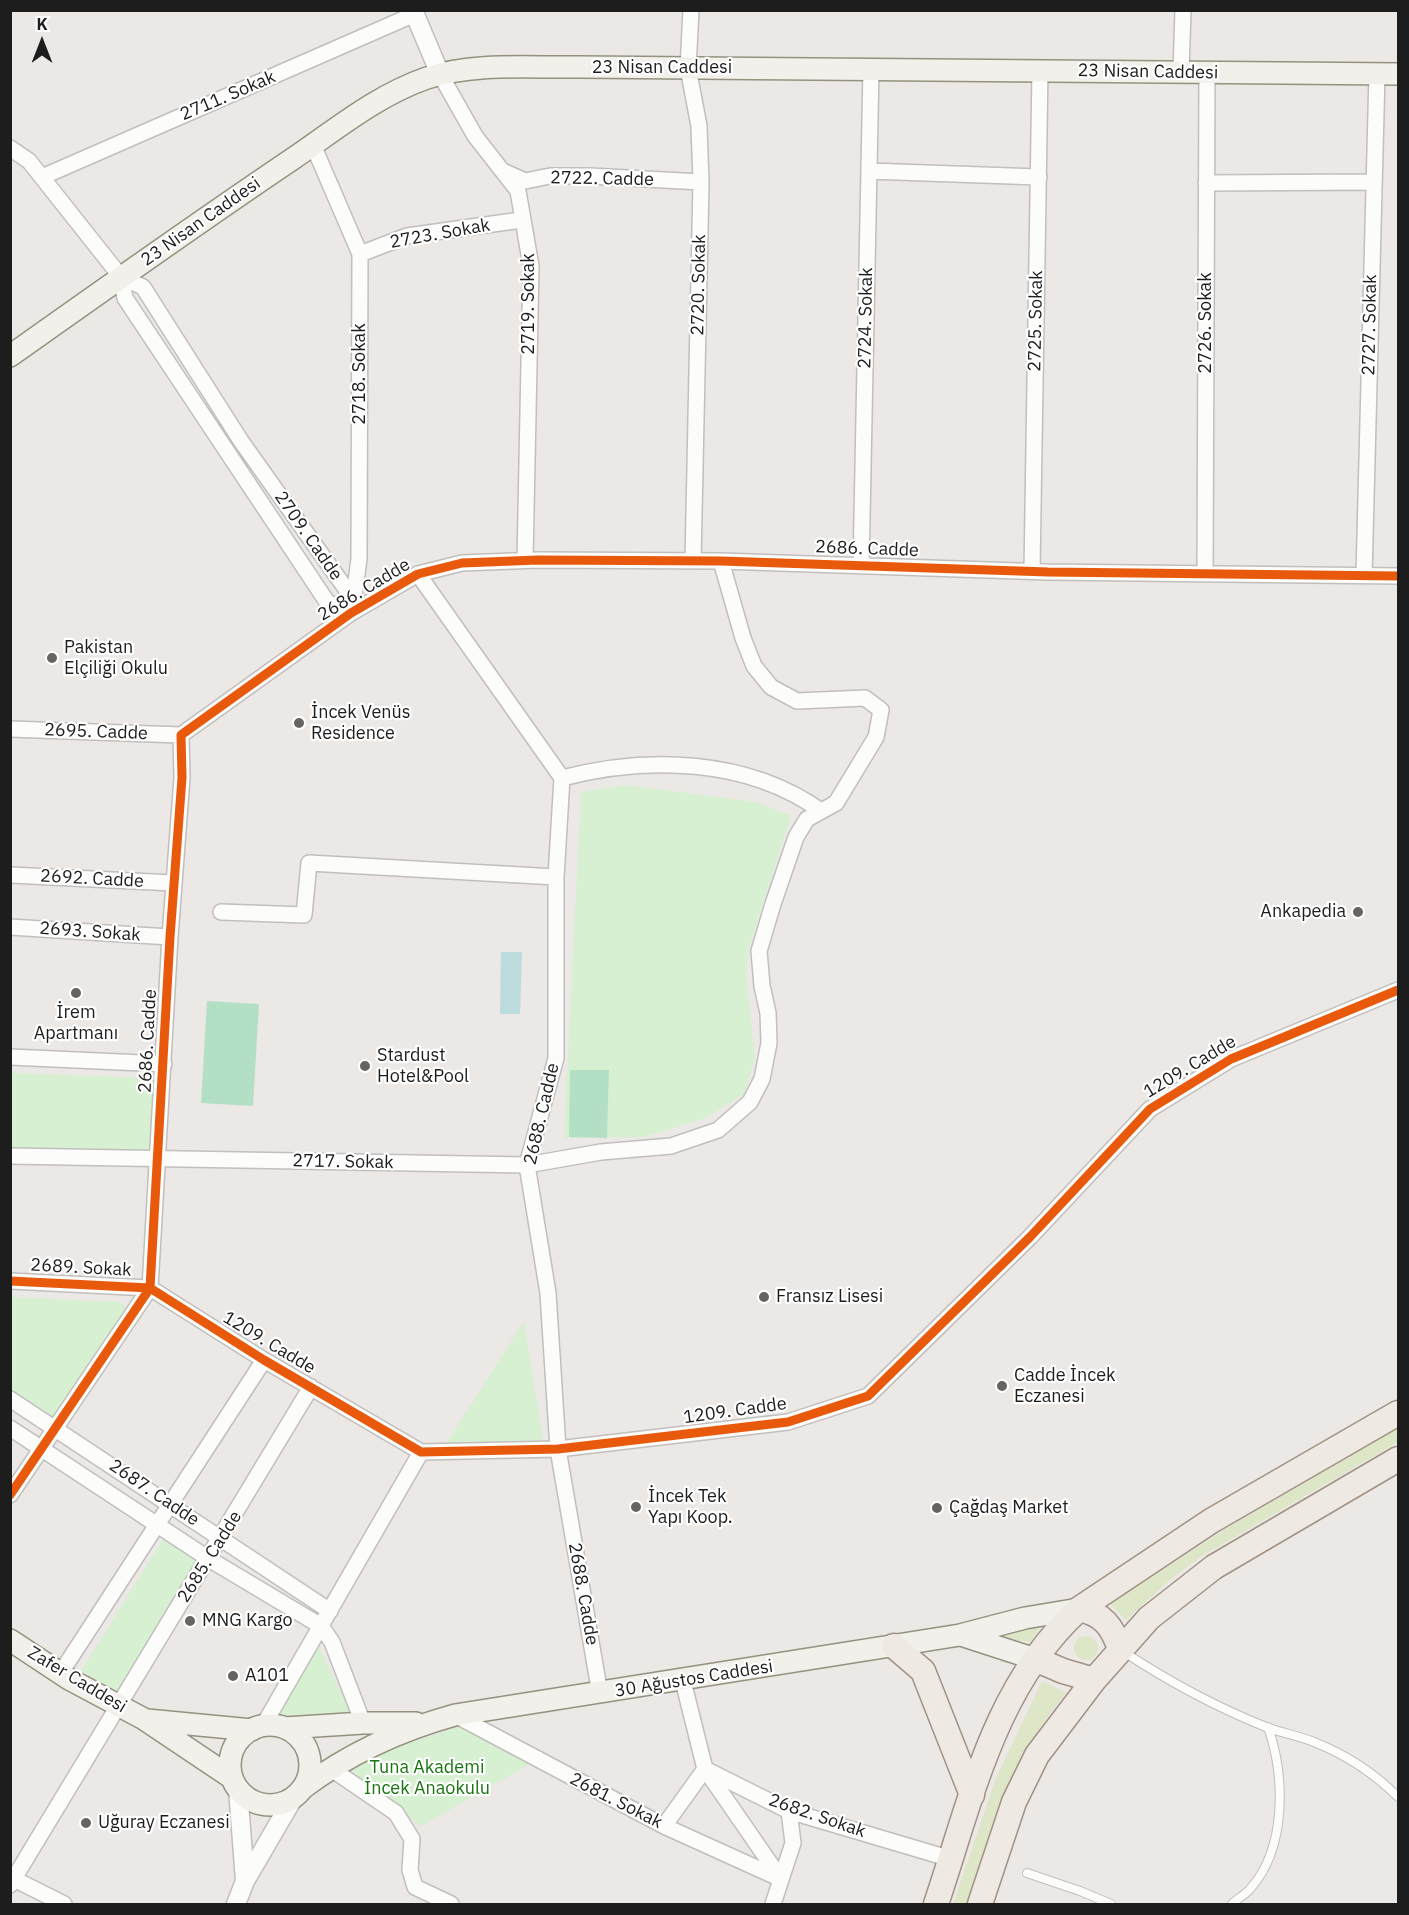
<!DOCTYPE html>
<html>
<head>
<meta charset="utf-8">
<style>
  body { margin:0 }
  #map { position:relative; width:1409px; height:1915px; overflow:hidden; background:#ebe8e6; font-family:"IBM Plex Sans",sans-serif }
  canvas { display:block }
  .frame { position:absolute; inset:0; border:12px solid #1d1d1d; pointer-events:none }
  .north { position:absolute; left:12px; top:12px; width:60px; height:60px; -webkit-text-stroke:4px #fff; paint-order:stroke; rotate:0deg; font-size:16px; font-weight:700; line-height:24px; text-align:center; color:#1d1d1d }
  .north::after { content:''; display:block; margin:auto; width:21px; height:27px; background:#1d1d1d; clip-path:polygon(50% 0,100% 100%,50% 72%,0 100%) }
</style>
</head>
<body>
<div id="map">
<canvas width="1409" height="1915"></canvas>
<div class="frame"></div>
<div class="north">K</div>
</div>
<script>
const ctx = document.querySelector('canvas').getContext('2d');
ctx.lineJoin = 'round';
function fillPath(path, color) {
  ctx.fillStyle = color;
  ctx.fill(path, 'evenodd');
}
function strokePath(path, color, width, dash) {
  ctx.strokeStyle = color;
  ctx.lineWidth = width;
  ctx.lineCap = dash ? 'butt' : 'round';
  ctx.setLineDash(dash || []);
  ctx.stroke(path);
}
function write(font, color, halo, rows, align = 'center') {
  ctx.font = font + ' "IBM Plex Sans",sans-serif';
  ctx.lineWidth = 4.5;
  ctx.setLineDash([]);
  ctx.textBaseline = 'middle';
  ctx.strokeStyle = halo;
  ctx.fillStyle = color;
  for (const [text, x, y, turn = 0] of rows) {
    ctx.save();
    ctx.translate(x, y);
    ctx.rotate((+turn || 0) * Math.PI / 180);
    ctx.textAlign = isNaN(turn) ? turn : align;
    if (halo) ctx.strokeText(text, 0, 0);
    ctx.fillText(text, 0, 0);
    ctx.restore();
  }
}
fillPath(new Path2D(`
  M 1398,1428 L 1398,1442 L 1202,1556 L 1172,1578 L 1126,1620 L 1110,1604 L 1219,1533 Z
  M 1042,1625 L 1030,1642 L 994,1637 Z
  M1074 1648a12 12 0 1 1 24 0a12 12 0 1 1-24 0Z
  M 1042,1681 L 1066,1693 C 1009,1763 994,1821 967,1904 L 953,1904 L 996,1778 Z`), '#dde6c6');
fillPath(new Path2D(`
  M 626,785 L 756,802 L 791,816 L 749,947 L 746,975 L 755,1058 L 744,1094 L 706,1118 L 645,1137 L 564,1138 L 581,792 Z
  M 11,1073 L 154,1078 L 150,1155 L 11,1149 Z
  M 10,1297 L 120,1302 L 126,1308 L 55,1421 L 11,1393 Z
  M 524,1321 L 544,1446 L 446,1444 Z
  M 164,1538 L 202,1561 L 120,1693 L 81,1671 Z
  M 319,1647 L 351,1713 L 270,1722 Z
  M 463,1725 L 530,1764 L 421,1826 L 341,1766 Z`), '#d7f0d2');
fillPath(new Path2D(`
  M 207,1001 L 259,1004 L 253,1106 L 201,1103 Z
  M 570,1070 L 609,1070 L 607,1138 L 569,1137 Z`), '#b3e0c5');
fillPath(new Path2D(`
  M 501,952 L 522,952 L 520,1014 L 500,1014 Z`), '#bbdbdd');
const service = new Path2D(`
  M 1124,1652 C 1168,1681 1216,1707 1266,1727 C 1282,1733 1299,1736 1314,1742 C 1347,1755 1374,1773 1398,1797
  M 1027,1873 L 1080,1891 L 1111,1904
  M 1232,1904 C 1237,1899 1245,1895 1250,1889 C 1287,1848 1285,1776 1268,1727`);
const minor = new Path2D(`
  M 691,10 L 688,68 L 699,126 L 701,182 L 693,561
  M 1181,72 L 1183,10
  M 440,74 L 475,136 L 518,191 L 531,266 L 525,560
  M 313,145 L 360,254 L 359,559 L 353,604
  M 10,148 L 29,161 L 121,277 L 143,287 L 241,441 L 346,589 L 351,613
  M 869,171 L 1039,177
  M 505,172 L 525,181 L 550,176 L 590,176 L 701,182
  M 42,177 L 415,14
  M 1206,183 L 1374,182
  M 360,254 L 407,236 L 521,220
  M 121,277 L 125,298 L 327,602 L 351,613
  M 861,566 L 871,69
  M 1032,571 L 1040,70
  M 1205,573 L 1207,72
  M 418,574 L 562,778 L 556,877 L 556,1058 L 527,1165 L 548,1293 L 558,1449 L 600,1694
  M 1364,575 L 1377,74
  M 10,729 L 181,735
  M 562,778 C 647,756 747,758 821,811
  M 10,875 L 174,883
  M 221,912 L 304,915 L 309,863 L 556,877
  M 10,927 L 170,937
  M 10,1057 L 164,1064
  M 10,1156 L 527,1165 L 601,1152 L 671,1146 L 718,1130 L 750,1102 L 762,1079 L 769,1043 L 768,1013 L 762,986 L 759,951 L 773,904 L 796,837 L 807,819 L 836,803 L 876,737 L 881,710 L 865,698 L 797,701 L 771,687 L 754,666 L 743,638 L 721,561
  M 10,1281 L 150,1288 L 264,1360 L 421,1452 L 558,1449 L 788,1422 L 868,1396 L 1030,1237 L 1150,1109 L 1231,1059 L 1398,990
  M 10,1399 L 330,1611
  M 10,1428 L 209,1559 L 321,1626 L 332,1642 L 363,1723
  M 10,1495 L 150,1288 L 170,937 L 182,778 L 181,735 L 351,613 L 418,574 L 462,563 L 538,560 L 721,561 L 1048,572 L 1398,576
  M 60,1674 L 264,1360
  M 683,1681 L 705,1769 L 789,1811 L 951,1859
  M 455,1715 L 664,1826 L 781,1879
  M 263,1726 L 421,1452
  M 330,1768 L 396,1813 L 412,1839 L 410,1870 L 415,1887 L 451,1904
  M 664,1826 L 705,1769 L 781,1879
  M 10,1877 L 64,1904
  M 10,1885 L 311,1387
  M 773,1904 L 793,1843 L 789,1811`);
const tertiary = new Path2D(`
  M 413,10 L 440,74
  M 238,1789 L 245,1881
  M 236,1904 L 245,1881 L 294,1797`);
const secondary = new Path2D(`
  M 10,356 C 103,290 196,224 291,160 C 334,131 377,95 427,78 C 475,62 530,68 580,67 L 1398,74
  M 961,1635 L 1035,1659
  M 10,1640 L 69,1679 L 144,1719 L 232,1778
  M 147,1720 L 252,1730
  M230 1765a40 40 0 1 1 80 0a40 40 0 1 1-80 0Z
  M 285,1728 L 363,1723 L 416,1723
  M 303,1788 C 347,1755 401,1730 455,1715 L 960,1635 L 1025,1618 L 1079,1609`);
const primary = new Path2D(`
  M 1079,1609 C 1103,1614 1112,1626 1120,1649
  M 894,1646 L 923,1671 L 972,1795
  M 1035,1659 L 1063,1671 L 1094,1680
  M 936,1904 C 971,1801 994,1686 1079,1609 L 1211,1521 L 1398,1413
  M 980,1904 L 1014,1802 L 1037,1755 L 1094,1680 L 1149,1618 L 1214,1567 L 1398,1459`);
strokePath(service, '#c1bfbe', 10);
strokePath(minor, '#c1bfbe', 18);
strokePath(tertiary, '#c1bfbe', 21);
strokePath(secondary, '#94927f', 24);
strokePath(primary, '#a09284', 27);
strokePath(service, '#fcfcfb', 8);
strokePath(minor, '#fcfcfb', 15);
strokePath(tertiary, '#fcfcfb', 18);
strokePath(secondary, '#f2f0ea', 21);
strokePath(primary, '#efe9e4', 24);
strokePath(new Path2D(`
  M 10,1281 L 150,1288 L 264,1360 L 421,1452 L 558,1449 L 788,1422 L 868,1396 L 1030,1237 L 1150,1109 L 1231,1059 L 1398,990
  M 10,1495 L 150,1288 L 170,937 L 182,778 L 181,735 L 351,613 L 418,574 L 462,563 L 538,560 L 721,561 L 1048,572 L 1398,576`), '#e8590c', 9);
for (const [x, y, r, color] of [
  [52,658,6,"#656463"],
  [299,723,6,"#656463"],
  [1358,912,6,"#656463"],
  [76,993,6,"#656463"],
  [365,1066,6,"#656463"],
  [764,1297,6,"#656463"],
  [1002,1386,6,"#656463"],
  [636,1507,6,"#656463"],
  [937,1508,6,"#656463"],
  [190,1621,6,"#656463"],
  [233,1676,6,"#656463"],
  [86,1823,6,"#656463"]
]) {
  const dot = new Path2D();
  dot.arc(x, y, r, 0, 2 * Math.PI);
  ctx.fillStyle = color;
  ctx.fill(dot);
  strokePath(dot, '#fff', 2);
}
write('18px', '#1d1d1d', '#fff', [
  ["23 Nisan Caddesi",662,68],
  ["23 Nisan Caddesi",1148,72,1],
  ["2711. Sokak",228,96,-23],
  ["2722. Cadde",602,179,1],
  ["23 Nisan Caddesi",201,222,-35],
  ["2723. Sokak",440,234,-10],
  ["2720. Sokak",699,285,-89],
  ["2719. Sokak",529,304,-90],
  ["2724. Sokak",866,318,-89],
  ["2725. Sokak",1036,321,-89],
  ["2726. Sokak",1206,323,-90],
  ["2727. Sokak",1370,325,-89],
  ["2718. Sokak",360,374,-90],
  ["2709. Cadde",308,536,55],
  ["2686. Cadde",867,549,2],
  ["2686. Cadde",364,590,-31],
  ["2695. Cadde",96,732,2],
  ["2692. Cadde",92,879,3],
  ["2693. Sokak",90,932,4],
  ["2686. Cadde",148,1041,-87],
  ["1209. Cadde",1190,1067,-31],
  ["2688. Cadde",542,1114,-77],
  ["2717. Sokak",343,1162,1],
  ["2689. Sokak",81,1268,3],
  ["1209. Cadde",269,1343,31],
  ["1209. Cadde",735,1411,-8],
  ["2687. Cadde",154,1493,34],
  ["2685. Cadde",210,1557,-58],
  ["2688. Cadde",583,1594,80],
  ["30 Ağustos Caddesi",694,1679,-9],
  ["Zafer Caddesi",77,1680,31],
  ["2681. Sokak",616,1801,27],
  ["2682. Sokak",817,1816,19]
]);
write('18px', '#1d1d1d', '#fff', [
  ["Pakistan",64,648],
  ["Elçiliği Okulu",64,669],
  ["İncek Venüs",311,713],
  ["Residence",311,734],
  ["Ankapedia",1346,912,"right"],
  ["İrem",76,1013,"center"],
  ["Apartmanı",76,1034,"center"],
  ["Stardust",377,1056],
  ["Hotel&Pool",377,1077],
  ["Fransız Lisesi",776,1297],
  ["Cadde İncek",1014,1376],
  ["Eczanesi",1014,1397],
  ["İncek Tek",648,1497],
  ["Yapı Koop.",648,1518],
  ["Çağdaş Market",949,1508],
  ["MNG Kargo",202,1621],
  ["A101",245,1676],
  ["Uğuray Eczanesi",98,1823]
], 'left');
write('18px', '#1a7511', '#fff', [
  ["Tuna Akademi",427,1768],
  ["İncek Anaokulu",427,1789]
]);
</script>
</body>
</html>
